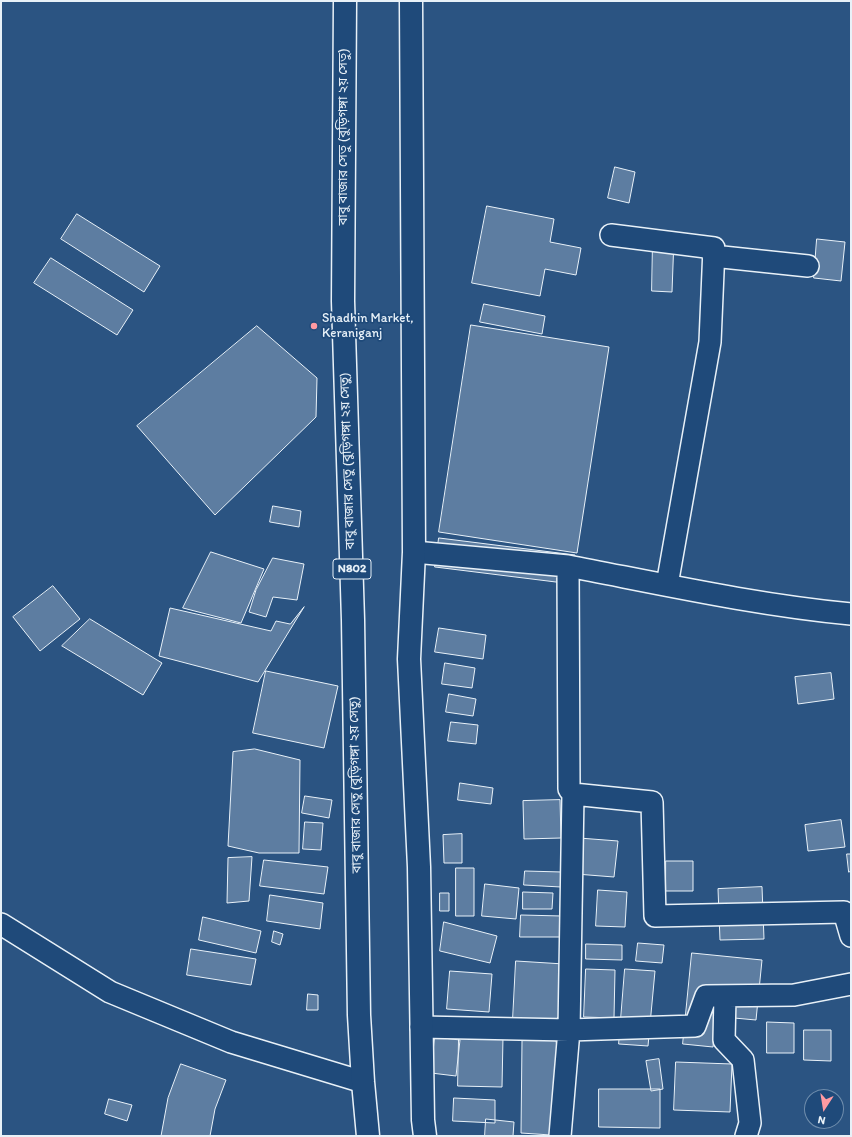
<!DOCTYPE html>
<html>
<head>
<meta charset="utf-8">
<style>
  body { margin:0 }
  #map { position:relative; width:852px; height:1137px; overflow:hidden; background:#2b5482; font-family:Itim,sans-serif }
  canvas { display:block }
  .frame { position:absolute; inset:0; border:2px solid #e8f1f8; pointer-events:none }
  .north { position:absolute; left:804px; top:1089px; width:40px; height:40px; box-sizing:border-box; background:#1f4a7a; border:1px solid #6f8dac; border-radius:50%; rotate:192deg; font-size:11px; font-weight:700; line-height:16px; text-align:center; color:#e8f1f8 }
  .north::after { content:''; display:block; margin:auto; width:14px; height:18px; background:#ff9aa2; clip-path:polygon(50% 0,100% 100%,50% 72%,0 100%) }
</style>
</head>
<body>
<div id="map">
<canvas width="852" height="1137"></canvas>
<div class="frame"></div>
<div class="north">N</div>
</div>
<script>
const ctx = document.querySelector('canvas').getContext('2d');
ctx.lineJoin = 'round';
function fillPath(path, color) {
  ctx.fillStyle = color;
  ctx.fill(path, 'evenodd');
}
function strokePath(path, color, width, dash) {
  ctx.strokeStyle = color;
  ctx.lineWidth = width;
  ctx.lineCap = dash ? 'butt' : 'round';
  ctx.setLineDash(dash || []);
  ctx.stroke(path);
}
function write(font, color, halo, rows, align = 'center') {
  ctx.font = font + ' Itim,"Noto Sans Bengali",sans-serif';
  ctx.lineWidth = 3.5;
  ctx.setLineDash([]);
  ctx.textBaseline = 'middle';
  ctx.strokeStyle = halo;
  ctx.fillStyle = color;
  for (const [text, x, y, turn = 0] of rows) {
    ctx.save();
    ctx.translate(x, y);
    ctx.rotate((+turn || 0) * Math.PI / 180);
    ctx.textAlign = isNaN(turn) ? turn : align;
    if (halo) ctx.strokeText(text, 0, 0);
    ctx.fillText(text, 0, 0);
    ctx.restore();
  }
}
const building = new Path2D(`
  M 615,167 L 635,172 L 629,203 L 608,198 Z
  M 487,206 L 554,219 L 550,242 L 581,248 L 576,275 L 545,269 L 540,296 L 472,283 Z
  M 77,214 L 160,266 L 144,292 L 61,239 Z
  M 653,238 L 674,238 L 672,292 L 652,291 Z
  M 817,239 L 845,242 L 841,281 L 814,278 Z
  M 51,258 L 133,310 L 117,335 L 34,283 Z
  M 484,304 L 545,316 L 542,334 L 480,322 Z
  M 471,325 L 609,347 L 577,553 L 439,532 Z
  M 257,326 L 317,378 L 316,417 L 215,515 L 137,426 Z
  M 273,506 L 301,511 L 299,527 L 270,522 Z
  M 439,538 L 575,555 L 572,584 L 435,567 Z
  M 211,552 L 264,569 L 241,623 L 183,608 Z
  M 273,558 L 304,564 L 297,600 L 273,597 L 266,617 L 249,612 L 256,590 Z
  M 53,586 L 80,619 L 40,651 L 13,617 Z
  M 304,607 L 258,682 L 159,656 L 170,608 L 271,631 L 276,621 L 290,624 Z
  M 90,619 L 162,663 L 143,695 L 62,646 Z
  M 439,628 L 486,635 L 483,659 L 435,652 Z
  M 445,663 L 475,668 L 472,688 L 442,684 Z
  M 266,671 L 338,686 L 324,748 L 253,733 Z
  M 831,673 L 834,699 L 798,704 L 795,677 Z
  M 449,694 L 476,699 L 473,716 L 446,712 Z
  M 451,722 L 478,725 L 476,744 L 448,741 Z
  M 255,749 L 300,760 L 299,853 L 259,853 L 228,846 L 233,752 Z
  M 460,783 L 493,788 L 491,804 L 458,800 Z
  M 305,796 L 332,800 L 329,818 L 302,813 Z
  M 560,800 L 561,838 L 524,839 L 523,801 Z
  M 841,820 L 845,847 L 808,851 L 805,825 Z
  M 305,822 L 323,823 L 321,850 L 303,849 Z
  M 462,834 L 462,863 L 444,863 L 443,835 Z
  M 579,838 L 618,841 L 614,877 L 576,874 Z
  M 847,854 L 851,854 L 851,871 L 849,872 Z
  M 252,857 L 249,901 L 227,903 L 228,858 Z
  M 264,860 L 328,867 L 324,894 L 260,886 Z
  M 666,861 L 693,861 L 693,891 L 666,891 Z
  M 456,868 L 474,868 L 474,916 L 456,916 Z
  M 525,871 L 562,872 L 561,887 L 524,885 Z
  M 485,884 L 519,888 L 516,919 L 482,916 Z
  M 762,887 L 764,939 L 720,940 L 718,889 Z
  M 598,890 L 627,892 L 625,927 L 596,926 Z
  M 523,892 L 553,893 L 552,909 L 523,909 Z
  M 440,893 L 449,893 L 449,911 L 440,911 Z
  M 270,895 L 323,903 L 320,929 L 267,921 Z
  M 521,915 L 562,916 L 561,937 L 520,937 Z
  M 203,917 L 261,931 L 256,953 L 199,940 Z
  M 444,922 L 497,936 L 490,963 L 440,951 Z
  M 274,931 L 283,934 L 280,945 L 272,942 Z
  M 638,943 L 664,945 L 662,963 L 636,961 Z
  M 586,944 L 622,945 L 622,960 L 586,959 Z
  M 191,949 L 256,959 L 251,985 L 187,975 Z
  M 692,953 L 762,960 L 756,1020 L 723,1017 L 718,992 L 713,1047 L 683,1044 Z
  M 516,961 L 564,964 L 560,1022 L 513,1019 Z
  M 586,969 L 615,970 L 614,1018 L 584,1017 Z
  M 625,969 L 655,971 L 648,1046 L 619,1044 Z
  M 450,971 L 492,974 L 489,1012 L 447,1009 Z
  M 308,994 L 318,995 L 318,1010 L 307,1010 Z
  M 767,1022 L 794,1023 L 794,1053 L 767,1053 Z
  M 804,1030 L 831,1030 L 831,1061 L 804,1060 Z
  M 459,1036 L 503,1037 L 502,1087 L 458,1086 Z
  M 435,1037 L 460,1040 L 456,1076 L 431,1073 Z
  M 556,1040 L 561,1083 L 551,1135 L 521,1133 L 522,1041 Z
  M 659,1059 L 663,1089 L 651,1091 L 646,1061 Z
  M 676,1062 L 732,1064 L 730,1112 L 674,1110 Z
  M 181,1064 L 226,1080 L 215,1109 L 210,1136 L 161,1136 L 168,1098 Z
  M 599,1089 L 660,1089 L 660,1128 L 599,1127 Z
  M 454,1098 L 495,1100 L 495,1123 L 453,1121 Z
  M 109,1099 L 132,1105 L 127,1121 L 105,1114 Z
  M 486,1119 L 514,1122 L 513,1136 L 485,1136 Z`);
fillPath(building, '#5d7da1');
strokePath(building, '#e8f1f8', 1);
const minor = new Path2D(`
  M 611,235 L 714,248 L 710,342 L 667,585
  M 713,256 L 808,266
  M 414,552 L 568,566 L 569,789 L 573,794 L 569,1030 L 560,1136
  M 568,566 C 662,584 756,605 851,614
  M 573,794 L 652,802 L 655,916 L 844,912 L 851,936
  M 1,924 L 110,992 L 231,1042 L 363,1082
  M 725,996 L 724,1040 L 743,1060 L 750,1123 L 746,1136
  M 421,1027 L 569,1030 L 695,1026 L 706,996 L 794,995 L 851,984`);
const trunk = new Path2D(`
  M 345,1 L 343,301 L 353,620 L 359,1015 L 363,1082 L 368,1136
  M 411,1 L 414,552 L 409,659 L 419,867 L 423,1120 L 425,1136`);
strokePath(minor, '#e8f1f8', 24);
strokePath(trunk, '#e8f1f8', 25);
strokePath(minor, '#1f4a7a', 21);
strokePath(trunk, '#1f4a7a', 22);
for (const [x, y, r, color] of [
  [314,326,4,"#ff9aa2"]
]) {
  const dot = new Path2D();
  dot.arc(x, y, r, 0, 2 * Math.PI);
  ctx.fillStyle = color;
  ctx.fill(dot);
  strokePath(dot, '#1f4a7a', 1.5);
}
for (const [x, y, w] of [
  [352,569,38]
]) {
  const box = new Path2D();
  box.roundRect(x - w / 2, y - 10, w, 20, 3);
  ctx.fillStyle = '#1f4a7a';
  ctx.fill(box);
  strokePath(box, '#e8f1f8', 1);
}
write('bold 12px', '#e8f1f8', null, [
  ["N802",352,569]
]);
write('13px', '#e8f1f8', '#1f4a7a', [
  ["বাবু বাজার সেতু (বুড়িগঙ্গা ২য় সেতু)",344,137,-90],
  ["বাবু বাজার সেতু (বুড়িগঙ্গা ২য় সেতু)",348,461,-92],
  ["বাবু বাজার সেতু (বুড়িগঙ্গা ২য় সেতু)",356,785,-91]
]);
write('13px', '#e8f1f8', '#1f4a7a', [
  ["Shadhin Market,",322,319],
  ["Keraniganj",322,334]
], 'left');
</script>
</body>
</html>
